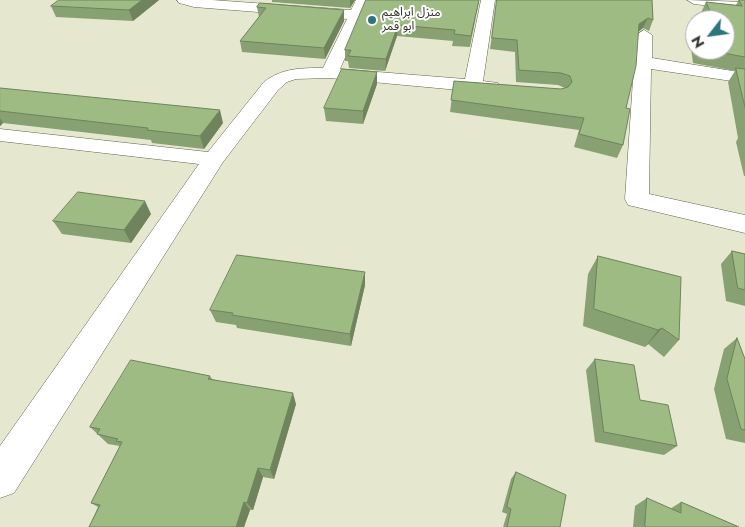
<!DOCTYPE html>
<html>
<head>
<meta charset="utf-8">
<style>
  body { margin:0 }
  #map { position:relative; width:745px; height:527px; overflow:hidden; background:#e5e8cf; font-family:Jost,sans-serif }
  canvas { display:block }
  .north { position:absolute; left:685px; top:10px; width:50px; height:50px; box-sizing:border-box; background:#fff; border:1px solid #abaca8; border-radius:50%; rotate:240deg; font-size:14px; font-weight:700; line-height:20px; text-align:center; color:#2e2f26 }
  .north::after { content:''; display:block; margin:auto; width:18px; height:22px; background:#2b757b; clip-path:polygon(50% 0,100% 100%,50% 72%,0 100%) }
</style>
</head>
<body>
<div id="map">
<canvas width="745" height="527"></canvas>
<div class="north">N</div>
</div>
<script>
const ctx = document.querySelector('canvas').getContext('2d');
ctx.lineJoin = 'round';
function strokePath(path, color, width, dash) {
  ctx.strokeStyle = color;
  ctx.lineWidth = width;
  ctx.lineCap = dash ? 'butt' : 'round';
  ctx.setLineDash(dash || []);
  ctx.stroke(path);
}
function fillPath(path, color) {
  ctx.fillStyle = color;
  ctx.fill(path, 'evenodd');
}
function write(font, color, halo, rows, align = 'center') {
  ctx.font = font + ' Jost,"Noto Sans Arabic",sans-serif';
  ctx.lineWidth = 4;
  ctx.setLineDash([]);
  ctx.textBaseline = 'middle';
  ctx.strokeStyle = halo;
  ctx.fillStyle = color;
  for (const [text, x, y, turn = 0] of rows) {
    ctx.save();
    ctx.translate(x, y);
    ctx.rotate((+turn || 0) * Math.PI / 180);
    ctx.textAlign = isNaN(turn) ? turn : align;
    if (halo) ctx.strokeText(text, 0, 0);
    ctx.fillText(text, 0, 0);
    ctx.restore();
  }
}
const minor = new Path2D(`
  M 177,0 L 212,0 L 351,10 L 356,0 L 370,0 L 340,69 L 465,79 L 481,0 L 495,0 L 483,81 L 498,83 L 500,87 L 498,91 L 491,93 L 329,78 L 296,79 L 287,82 L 278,90 L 223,162 L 14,493 L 0,498 L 0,446 L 199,164 L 0,141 L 0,129 L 208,152 L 264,82 C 282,68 301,68 323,68 L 347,19 L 194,7 L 179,3 Z
  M 687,0 L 745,2 L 745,10 L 694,4 Z
  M 644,30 L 652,35 L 652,58 L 745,73 L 745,83 L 651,69 L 649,194 L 745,215 L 745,233 L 628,205 L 625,199 L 636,35 Z`);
strokePath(minor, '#60634d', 1);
fillPath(minor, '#fff');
fillPath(new Path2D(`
  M 159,0 L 133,21 L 56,17 L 51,6 Z
  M 272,0 L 355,0 L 350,8 L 272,2 Z
  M 366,0 L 479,0 L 470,47 L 452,46 L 453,41 L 397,36 L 385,71 L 349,68 L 348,61 L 345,61 L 345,50 Z
  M 497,0 L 652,0 L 653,20 L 649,31 L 643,28 L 638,32 L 626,108 L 623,145 L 617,158 L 574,147 L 579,130 L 450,112 L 454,81 L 561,89 L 565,88 L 558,85 L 516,82 L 515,52 L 490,49 Z
  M 739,0 L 745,0 L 745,176 L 744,176 L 736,142 L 738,138 L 728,82 L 735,71 L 693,63 L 690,41 L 695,30 L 695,50 L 725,50 L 725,20 L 702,20 L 700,15 L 706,2 L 736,5 Z
  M 260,3 L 344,21 L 325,59 L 242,52 L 240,41 L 259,17 L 257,7 Z
  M 377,84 L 363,124 L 326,121 L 324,108 Z
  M 0,88 L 223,123 L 204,149 L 152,143 L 151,140 L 3,123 L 0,126 Z
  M 151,214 L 131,243 L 62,234 L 53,221 Z
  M 732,251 L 745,254 L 745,306 L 726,301 L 721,264 Z
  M 598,256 L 679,340 L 664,357 L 648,344 L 645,347 L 583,326 L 588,274 Z
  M 365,285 L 351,346 L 237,328 L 236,325 L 216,322 L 210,310 Z
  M 737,338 L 745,359 L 745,443 L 726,439 L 714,389 L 724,349 Z
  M 595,359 L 640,400 L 677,446 L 664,455 L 595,442 L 586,370 Z
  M 210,376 L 212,379 L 296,404 L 274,479 L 263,477 L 253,510 L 250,510 L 244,527 L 89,527 L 98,507 L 91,503 L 120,446 L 108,444 L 90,427 Z
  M 516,472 L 560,527 L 503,527 L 507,514 L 502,512 L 511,479 Z
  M 647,498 L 670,509 L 681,502 L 739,527 L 633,527 L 635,506 Z`), '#88a172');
fillPath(new Path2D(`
  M 142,0 L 159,0 L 133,21 L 129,10 Z
  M 350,0 L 355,0 L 350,8 Z
  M 344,10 L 344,21 L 325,59 L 324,48 Z
  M 648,18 L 643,28 L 634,35 L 639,24 Z
  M 398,25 L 397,36 L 385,71 L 386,59 Z
  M 377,72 L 377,84 L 363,124 L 363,111 Z
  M 220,110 L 223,123 L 204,149 L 200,136 Z
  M 0,118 L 3,123 L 0,126 Z
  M 145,201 L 151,214 L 131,243 L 124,230 Z
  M 365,272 L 365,285 L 351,346 L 350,334 Z
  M 662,328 L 648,344 L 645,347 L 658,330 Z
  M 293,393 L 296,404 L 274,479 L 270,470 Z
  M 258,468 L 263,477 L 253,510 L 247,503 Z
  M 244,502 L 250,510 L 244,527 L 236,527 Z`), '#6f835c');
const building = new Path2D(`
  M 59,0 L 142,0 L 129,10 L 51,6 Z
  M 366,0 L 479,0 L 471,36 L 454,34 L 455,30 L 398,25 L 386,59 L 348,56 L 351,50 L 345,50 Z
  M 497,0 L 652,0 L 653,20 L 648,18 L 639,24 L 636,66 L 626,108 L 630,109 L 623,145 L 579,134 L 584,118 L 451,100 L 454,81 L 561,89 L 568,87 L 572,82 L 570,76 L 561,73 L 519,70 L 517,40 L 492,38 Z
  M 739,0 L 745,0 L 745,57 L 706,50 L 725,50 L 725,20 L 714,20 L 706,2 L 742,6 Z
  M 260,3 L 344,10 L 324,48 L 240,41 L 266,8 L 257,7 Z
  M 736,68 L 745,69 L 745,107 Z
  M 342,69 L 377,72 L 363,111 L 324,108 Z
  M 0,88 L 220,110 L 200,136 L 147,130 L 148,128 L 0,111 Z
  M 78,192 L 145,201 L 124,230 L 53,221 Z
  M 732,251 L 745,254 L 745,290 L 738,288 Z
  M 237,255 L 365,272 L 350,334 L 232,315 L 233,313 L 210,310 Z
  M 598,256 L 681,277 L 679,340 L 662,328 L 658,330 L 594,309 Z
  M 737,338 L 745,359 L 745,430 L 741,429 L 727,379 Z
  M 595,359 L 634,365 L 640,400 L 668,405 L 677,446 L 604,432 Z
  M 131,360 L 210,376 L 208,379 L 293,393 L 270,470 L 258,468 L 247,503 L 244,502 L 236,527 L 89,527 L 100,505 L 91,503 L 122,442 L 116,441 L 118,439 L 97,434 L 100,429 L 90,427 Z
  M 516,472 L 566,495 L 560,527 L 507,527 L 511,509 L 507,507 Z
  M 647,498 L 681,513 L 681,502 L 739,527 L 646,527 L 645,526 Z`);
fillPath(building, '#9ebb84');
strokePath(building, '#6f835c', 1);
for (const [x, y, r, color] of [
  [372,20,5,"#2b757b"]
]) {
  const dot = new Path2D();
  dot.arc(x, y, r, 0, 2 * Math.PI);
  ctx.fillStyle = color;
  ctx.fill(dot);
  strokePath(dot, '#fff', 2);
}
write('12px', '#2e2f26', '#fff', [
  ["منزل ابراهيم",382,13],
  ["ابو قمر",382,27]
], 'left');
</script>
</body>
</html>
